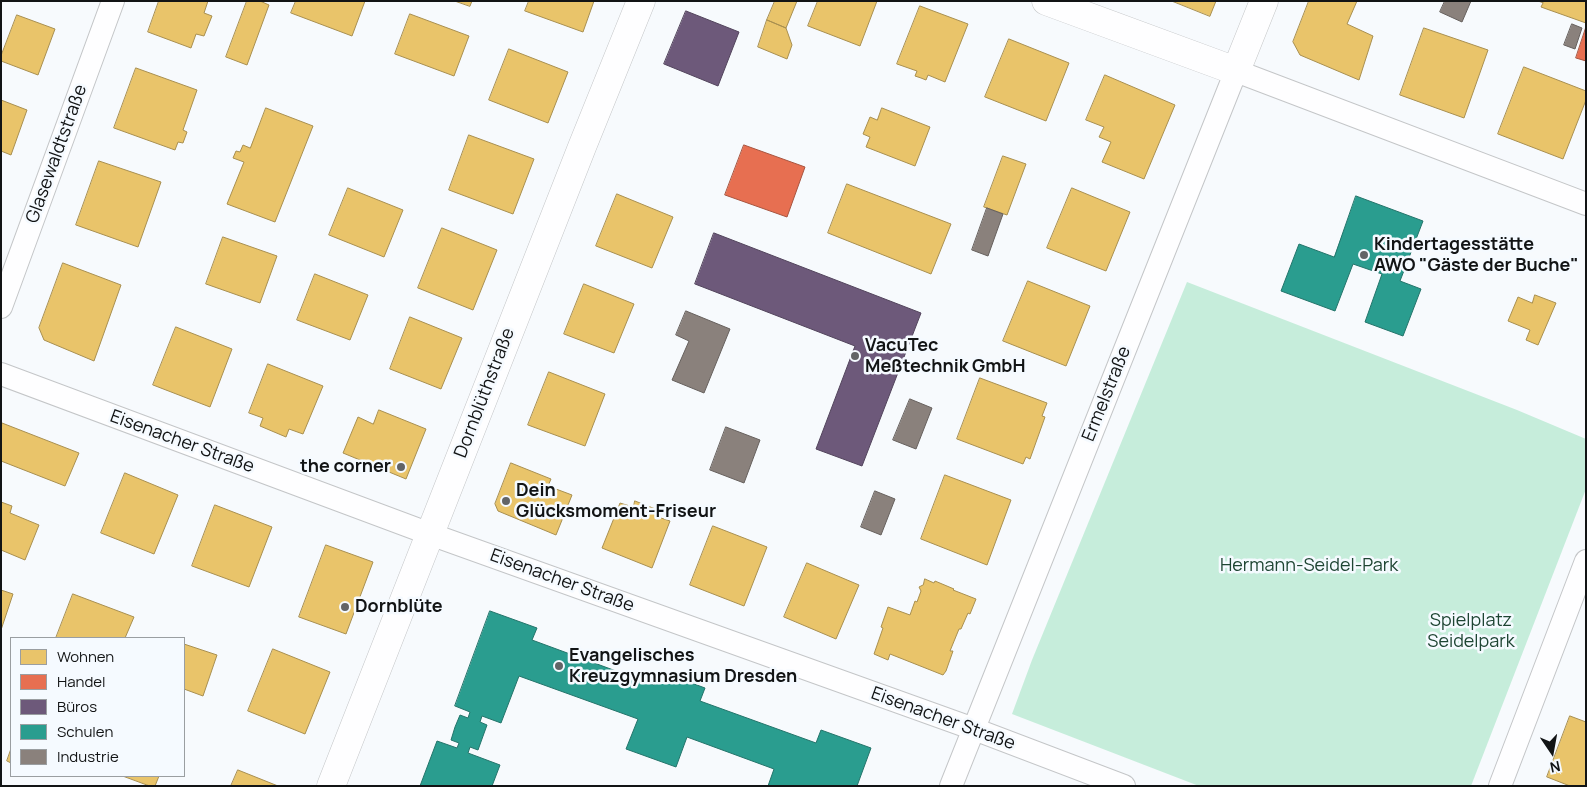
<!DOCTYPE html>
<html>
<head>
<meta charset="utf-8">
<style>
  body { margin:0 }
  #map { position:relative; width:1587px; height:787px; overflow:hidden; background:#f7fafd; font-family:Manrope,sans-serif }
  canvas { display:block }
  .frame { position:absolute; inset:0; border:2px solid #121415; pointer-events:none }
  .legend { position:absolute; left:10px; top:637px; width:175px; height:140px; box-sizing:border-box; background:#f5faff; border:1px solid #9a9ea1; margin:0; padding:6px 9px; list-style:none; font-size:15px; color:#121415 }
  .legend li { display:flex; align-items:center; gap:10px; height:25px }
  .legend b { width:25px; border:1px solid #9a9ea1 }
  .north { position:absolute; left:1527px; top:727px; width:50px; height:50px; -webkit-text-stroke:4px #f5faff; paint-order:stroke; rotate:168deg; font-size:14px; font-weight:700; line-height:20px; text-align:center; color:#121415 }
  .north::after { content:''; display:block; margin:auto; width:18px; height:22px; background:#121415; clip-path:polygon(50% 0,100% 100%,50% 72%,0 100%) }
</style>
</head>
<body>
<div id="map">
<canvas width="1587" height="787"></canvas>
<div class="frame"></div>
<ul class="legend">
<li><b style="height:14px;background:#e9c46a"></b>Wohnen</li>
<li><b style="height:14px;background:#e76f51"></b>Handel</li>
<li><b style="height:14px;background:#6d597a"></b>Büros</li>
<li><b style="height:14px;background:#2a9d8f"></b>Schulen</li>
<li><b style="height:14px;background:#8a817c"></b>Industrie</li>
</ul>
<div class="north">N</div>
</div>
<script>
const ctx = document.querySelector('canvas').getContext('2d');
ctx.lineJoin = 'round';
function fillPath(path, color) {
  ctx.fillStyle = color;
  ctx.fill(path, 'evenodd');
}
function strokePath(path, color, width, dash) {
  ctx.strokeStyle = color;
  ctx.lineWidth = width;
  ctx.lineCap = dash ? 'butt' : 'round';
  ctx.setLineDash(dash || []);
  ctx.stroke(path);
}
function write(font, color, halo, rows, align = 'center') {
  ctx.font = font + ' Manrope,sans-serif';
  ctx.lineWidth = 5;
  ctx.setLineDash([]);
  ctx.textBaseline = 'middle';
  ctx.strokeStyle = halo;
  ctx.fillStyle = color;
  for (const [text, x, y, turn = 0] of rows) {
    ctx.save();
    ctx.translate(x, y);
    ctx.rotate((+turn || 0) * Math.PI / 180);
    ctx.textAlign = isNaN(turn) ? turn : align;
    if (halo) ctx.strokeText(text, 0, 0);
    ctx.fillText(text, 0, 0);
    ctx.restore();
  }
}
fillPath(new Path2D(`
  M 1187,282 L 1517,410 L 1586,439 L 1586,489 L 1471,786 L 1199,786 L 1012,714 L 1032,660 Z`), '#c6eddb');
const homes = new Path2D(`
  M 159,1 L 208,1 L 204,13 L 212,16 L 204,36 L 196,34 L 191,48 L 148,32 Z
  M 247,1 L 260,1 L 269,5 L 247,65 L 226,57 Z
  M 296,1 L 365,1 L 352,36 L 291,13 Z
  M 455,1 L 472,1 L 470,6 Z
  M 529,1 L 594,1 L 583,32 L 525,11 Z
  M 775,1 L 797,1 L 786,28 L 767,20 Z
  M 818,1 L 877,1 L 860,46 L 808,26 Z
  M 1172,1 L 1216,1 L 1210,16 Z
  M 1309,1 L 1357,1 L 1347,24 L 1373,36 L 1359,80 L 1300,55 L 1293,42 Z
  M 1538,1 L 1586,1 L 1586,23 L 1541,7 L 1543,3 Z
  M 920,6 L 968,24 L 945,82 L 928,75 L 926,80 L 921,78 L 915,76 L 917,71 L 897,64 Z
  M 410,14 L 469,36 L 454,76 L 395,54 Z
  M 17,15 L 55,29 L 38,75 L 1,61 L 1,56 Z
  M 767,20 L 786,28 L 792,45 L 787,59 L 758,47 Z
  M 1424,28 L 1488,50 L 1464,118 L 1400,95 Z
  M 1009,39 L 1069,63 L 1046,121 L 985,97 Z
  M 509,49 L 568,72 L 548,123 L 489,100 Z
  M 1524,67 L 1586,91 L 1586,100 L 1563,159 L 1498,134 Z
  M 136,68 L 197,90 L 183,130 L 187,132 L 183,143 L 178,142 L 175,150 L 114,128 Z
  M 1105,75 L 1175,105 L 1144,179 L 1102,162 L 1111,142 L 1099,137 L 1104,127 L 1086,120 Z
  M 1,100 L 27,110 L 11,155 L 1,151 Z
  M 266,108 L 313,126 L 275,222 L 227,204 L 244,162 L 233,158 L 236,151 L 240,152 L 243,145 L 250,148 Z
  M 882,108 L 930,127 L 915,166 L 866,147 L 870,137 L 863,134 L 870,117 L 877,120 Z
  M 469,135 L 534,159 L 513,214 L 449,190 Z
  M 1003,156 L 1026,164 L 1007,215 L 984,207 Z
  M 99,161 L 161,182 L 138,247 L 76,225 Z
  M 847,184 L 951,224 L 931,274 L 828,233 Z
  M 348,188 L 403,210 L 384,257 L 329,235 Z
  M 1072,188 L 1130,212 L 1106,271 L 1047,248 Z
  M 617,194 L 673,217 L 652,268 L 596,246 Z
  M 442,228 L 497,250 L 473,310 L 418,288 Z
  M 223,237 L 277,256 L 260,303 L 206,284 Z
  M 63,263 L 121,285 L 94,361 L 44,340 L 39,328 Z
  M 315,274 L 368,295 L 350,340 L 297,320 Z
  M 1028,281 L 1090,306 L 1066,366 L 1003,341 Z
  M 584,284 L 634,304 L 614,353 L 564,334 Z
  M 1535,295 L 1556,303 L 1538,345 L 1526,340 L 1530,330 L 1508,321 L 1518,297 L 1532,303 Z
  M 410,317 L 462,338 L 441,389 L 390,369 Z
  M 176,327 L 232,349 L 210,407 L 153,385 Z
  M 268,364 L 323,386 L 303,434 L 289,429 L 286,437 L 260,426 L 263,418 L 249,413 Z
  M 549,372 L 605,394 L 585,446 L 528,425 Z
  M 980,378 L 1047,403 L 1042,416 L 1045,417 L 1030,459 L 1026,457 L 1023,464 L 957,439 Z
  M 379,410 L 426,429 L 406,479 L 343,453 L 358,417 L 373,424 Z
  M 2,423 L 79,453 L 65,486 L 1,461 Z
  M 511,463 L 551,479 L 548,486 L 572,495 L 556,535 L 498,511 L 495,504 Z
  M 125,473 L 178,495 L 154,554 L 101,533 Z
  M 945,475 L 1011,500 L 987,565 L 921,539 Z
  M 635,501 L 658,510 L 655,516 L 670,521 L 652,568 L 602,548 L 620,503 L 633,507 Z
  M 1,502 L 12,506 L 10,513 L 39,525 L 25,560 L 1,550 Z
  M 215,505 L 272,527 L 249,587 L 192,566 Z
  M 713,526 L 767,547 L 744,606 L 690,585 Z
  M 326,545 L 373,562 L 346,634 L 299,617 Z
  M 807,563 L 859,585 L 836,639 L 784,617 Z
  M 925,579 L 934,583 L 935,581 L 954,589 L 953,590 L 976,599 L 970,614 L 968,613 L 961,629 L 959,629 L 950,651 L 953,651 L 946,671 L 943,675 L 890,654 L 888,660 L 874,654 L 883,628 L 881,627 L 888,607 L 910,615 L 915,601 L 917,602 L 921,591 L 919,587 L 923,585 Z
  M 1,590 L 13,594 L 1,630 Z
  M 73,594 L 134,617 L 125,638 L 56,638 Z
  M 184,644 L 217,655 L 203,696 L 184,689 Z
  M 273,649 L 330,672 L 305,734 L 248,711 Z
  M 1570,716 L 1586,722 L 1586,786 L 1570,786 L 1547,777 Z
  M 11,749 L 11,763 L 7,761 Z
  M 238,770 L 278,786 L 231,786 Z
  M 123,776 L 159,776 L 155,786 L 150,786 Z`);
fillPath(homes, '#e9c46a');
strokePath(homes, '#a88f50', 1);
const shops = new Path2D(`
  M 1586,27 L 1586,61 L 1576,58 Z
  M 744,145 L 805,167 L 787,217 L 725,195 Z`);
fillPath(shops, '#e76f51');
strokePath(shops, '#a7543f', 1);
const offices = new Path2D(`
  M 686,11 L 739,32 L 718,86 L 664,64 Z
  M 714,233 L 921,313 L 862,466 L 816,449 L 855,346 L 695,284 Z`);
fillPath(offices, '#6d597a');
strokePath(offices, '#52445c', 1);
const schools = new Path2D(`
  M 1356,196 L 1423,221 L 1400,281 L 1421,289 L 1403,336 L 1365,322 L 1382,274 L 1353,264 L 1335,311 L 1281,291 L 1299,244 L 1334,257 Z
  M 490,611 L 537,628 L 532,640 L 654,685 L 659,671 L 705,688 L 700,701 L 816,743 L 821,730 L 871,748 L 857,786 L 768,786 L 774,769 L 687,737 L 676,767 L 626,749 L 638,719 L 519,676 L 501,723 L 482,716 L 480,722 L 487,725 L 478,750 L 470,747 L 468,753 L 500,765 L 492,786 L 420,786 L 437,741 L 457,748 L 459,743 L 451,740 L 455,727 L 460,715 L 468,718 L 470,712 L 455,706 Z`);
fillPath(schools, '#2a9d8f');
strokePath(schools, '#23746a', 1);
const industry = new Path2D(`
  M 1445,1 L 1471,1 L 1462,22 L 1440,12 Z
  M 1572,24 L 1582,28 L 1575,49 L 1564,45 Z
  M 987,208 L 1003,214 L 988,256 L 972,250 Z
  M 686,311 L 730,329 L 704,393 L 672,380 L 689,341 L 676,335 Z
  M 910,399 L 932,408 L 916,449 L 893,440 Z
  M 726,427 L 760,440 L 744,483 L 710,470 Z
  M 875,491 L 895,499 L 881,535 L 861,527 Z`);
fillPath(industry, '#8a817c');
strokePath(industry, '#66605d', 1);
const minor = new Path2D(`
  M 1,307 L 113,1
  M 1,374 L 430,534 L 974,729 L 1124,786
  M 951,786 L 1236,71 L 1586,204
  M 1500,786 L 1586,561`);
const tertiary = new Path2D(`
  M 1046,1 L 1236,71 L 1264,1
  M 331,786 L 582,147 L 641,1`);
strokePath(minor, '#c4c6c8', 24);
strokePath(tertiary, '#c4c6c8', 29);
strokePath(minor, '#fefeff', 22);
strokePath(tertiary, '#fefeff', 28);
for (const [x, y, r, color] of [
  [1364,255,5,"#626466"],
  [855,356,5,"#626466"],
  [401,467,5,"#626466"],
  [506,501,5,"#626466"],
  [345,607,5,"#626466"],
  [559,666,5,"#626466"]
]) {
  const dot = new Path2D();
  dot.arc(x, y, r, 0, 2 * Math.PI);
  ctx.fillStyle = color;
  ctx.fill(dot);
  strokePath(dot, '#f5faff', 2);
}
write('18px', '#121415', '#f5faff', [
  ["Glasewaldtstraße",57,154,-70],
  ["Dornblüthstraße",485,393,-69],
  ["Ermelstraße",1107,394,-68],
  ["Eisenacher Straße",182,442,20],
  ["Eisenacher Straße",562,581,20],
  ["Eisenacher Straße",943,719,20]
]);
write('bold 18px', '#121415', '#f5faff', [
  ["Kindertagesstätte",1374,245],
  ["AWO \"Gäste der Buche\"",1374,266],
  ["VacuTec",865,346],
  ["Meßtechnik GmbH",865,367],
  ["the corner",391,467,"right"],
  ["Dein",516,491],
  ["Glücksmoment-Friseur",516,512],
  ["Dornblüte",355,607],
  ["Evangelisches",569,656],
  ["Kreuzgymnasium Dresden",569,677]
], 'left');
write('18px', '#1e4533', '#f5faff', [
  ["Hermann-Seidel-Park",1309,566],
  ["Spielplatz",1471,621],
  ["Seidelpark",1471,642]
]);
</script>
</body>
</html>
